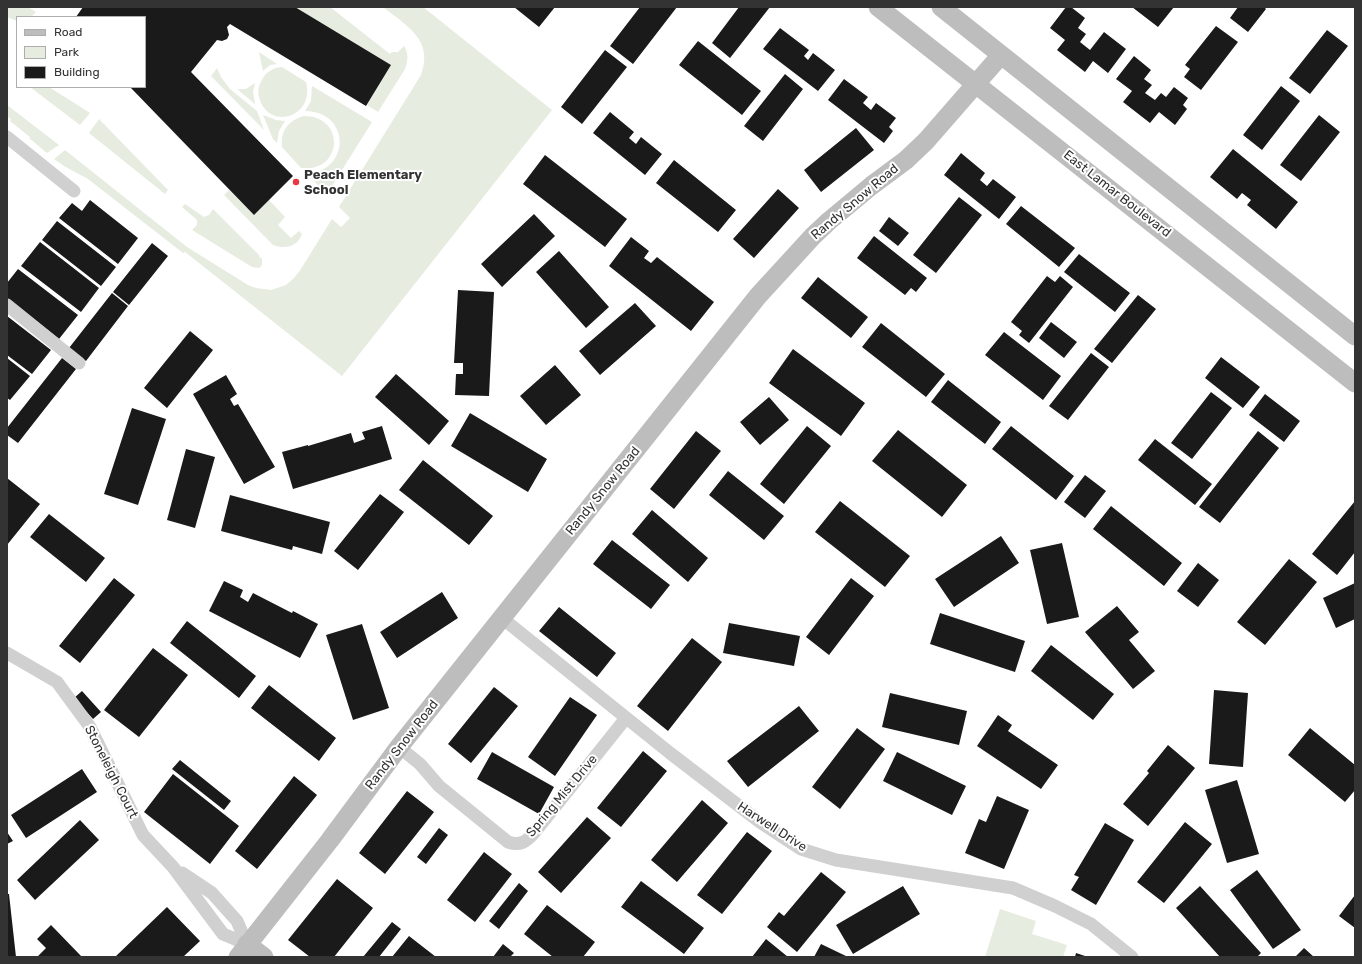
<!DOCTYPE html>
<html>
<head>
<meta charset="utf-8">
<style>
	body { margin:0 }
	#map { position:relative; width:1362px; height:964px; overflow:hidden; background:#fff; font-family:Rubik,sans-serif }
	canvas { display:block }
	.frame { position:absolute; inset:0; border:8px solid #333; pointer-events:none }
	.legend { position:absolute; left:16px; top:16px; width:130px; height:72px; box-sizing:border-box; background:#fff; border:1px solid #adadad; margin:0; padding:5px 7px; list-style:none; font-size:12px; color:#333 }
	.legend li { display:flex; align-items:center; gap:8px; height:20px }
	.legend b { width:20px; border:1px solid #adadad }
</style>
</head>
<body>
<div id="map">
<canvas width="1362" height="964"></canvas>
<div class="frame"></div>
<ul class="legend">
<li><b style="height:5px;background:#bdbdbd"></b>Road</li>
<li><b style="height:11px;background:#e6ecdf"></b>Park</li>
<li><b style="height:11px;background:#1a1a1a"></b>Building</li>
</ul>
</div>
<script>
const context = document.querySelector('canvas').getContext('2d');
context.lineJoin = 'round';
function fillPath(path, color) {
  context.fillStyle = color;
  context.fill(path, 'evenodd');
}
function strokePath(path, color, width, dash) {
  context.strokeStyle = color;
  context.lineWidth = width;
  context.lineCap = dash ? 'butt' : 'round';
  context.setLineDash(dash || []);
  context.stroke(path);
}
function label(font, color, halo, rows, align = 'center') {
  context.font = font + ' Rubik,sans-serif';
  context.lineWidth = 4;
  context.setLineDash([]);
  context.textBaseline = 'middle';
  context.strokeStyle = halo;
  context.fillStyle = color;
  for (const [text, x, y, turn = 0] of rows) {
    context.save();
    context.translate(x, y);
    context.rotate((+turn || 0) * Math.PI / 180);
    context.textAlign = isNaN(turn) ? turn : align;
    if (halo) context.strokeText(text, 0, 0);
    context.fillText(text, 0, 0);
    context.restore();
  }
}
fillPath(new Path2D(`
	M8 7H28L36 12 31 17H17V21L7 17Z
	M295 7H330L390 54 392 52H398L404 46C409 54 408 61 405 69L378 112 367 105 391 65Z
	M383 7H423L552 110 342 376 185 252 183 253 88 179 64 166 54 159 65 150 187 247 248 285 256 288 271 290 286 285 293 279 299 272 332 219 341 227 350 218 339 207 421 75C434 40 407 26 383 7Z
	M259 52 277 64 270 65 263 71Z
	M282 67 306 82C315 115 274 130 261 103 258 96 257 88 261 82 265 72 272 68 282 67Z
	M217 68 221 77 230 89 257 111 264 130 211 76Z
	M255 83 253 91 255 104 237 89H246Z
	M312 86 372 122 327 194 307 174C352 170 350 111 305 111L311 101Z
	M30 87H49L90 113 80 125Z
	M7 105 59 145 47 153 29 138 30 137 10 121 11 119 7 116Z
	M263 115 276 120 285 121 279 131 277 143 273 139Z
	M304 116C346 116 343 173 301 168L282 147C280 131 289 120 304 116Z
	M99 119 168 190 165 194 89 133Z
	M229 190 254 215 269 200 285 217 278 225 291 238 299 231 302 234C297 248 284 249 273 245L224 195Z
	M185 204 204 217 209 215 213 209 259 255 260 258H262V265L259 268 252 267 192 230 197 225V220L182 207Z
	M1000 909 1036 921 1032 934 1067 945 1063 957H985Z`), '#e6ecdf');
fillPath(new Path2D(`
	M83 7H295L391 65 366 106 230 24 227 27 229 35 227 39 222 41 217 40 191 72 293 176 254 215 130 87H145V17H76Z
	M514 7H555L539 27Z
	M640 7H677L633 64 610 46Z
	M739 7H770L730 58 712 43Z
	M1066 7H1071L1085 18 1078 28 1086 34 1080 42 1090 50 1104 32 1126 49 1108 73 1093 61 1085 72 1057 50 1065 40 1050 28Z
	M1132 7H1174L1158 27Z
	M1238 7H1264L1266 9 1248 32 1230 18Z
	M1216 26 1238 42 1201 90 1184 77 1190 69 1185 65Z
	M780 28 809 50 804 56 808 60 813 53 835 70 818 91 763 49Z
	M1327 30 1348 46 1310 94 1289 78Z
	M698 41 761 91 742 115 679 65Z
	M605 50 627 67 582 124 561 107Z
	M1134 56 1151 70 1144 79 1152 85 1145 93 1155 100 1161 93 1166 97 1174 87 1188 98 1183 105 1187 109 1175 125 1159 112 1150 123 1123 102 1132 91 1116 79Z
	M785 74 803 89 763 141 744 126Z
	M844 79 868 97 863 103 871 110 876 103 896 118 889 127 893 131 884 143 828 100Z
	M1281 86 1300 101 1262 150 1243 135Z
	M610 112 634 132 629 138 636 144 641 137 662 154 645 175 593 133Z
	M1319 115 1340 132 1301 181 1280 165Z
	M856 128 874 150 821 192 804 170Z
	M1233 149 1298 202 1276 229 1247 205 1251 200 1242 193 1237 199 1210 177Z
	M961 153 985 173 980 180 987 186 993 179 1016 197 999 219 944 175Z
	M545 155 627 219 605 247 523 184Z
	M674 160 736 210 718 232 656 183Z
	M778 189 799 208 754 258 733 239Z
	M959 197 982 215 936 273 913 255Z
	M90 200 138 238 118 264 59 218 72 203 82 211Z
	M1021 206 1075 248 1059 267 1006 224Z
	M534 214 555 236 502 287 481 264Z
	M889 217 909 233 898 246 879 231Z
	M57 221 116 267 101 286 42 240Z
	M874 236 927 278 916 292 911 288 905 295 857 258Z
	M631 237 649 251 644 258 651 263 657 257 714 302 691 331 609 266Z
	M40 242 99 288 81 312 21 266Z
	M152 243 168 256 129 305 113 292Z
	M559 251 609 307 586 328 536 272Z
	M1079 254 1130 293 1115 312 1064 272Z
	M18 269 78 315 59 339 7 298V283Z
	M1047 276 1055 282 1060 276 1073 287 1029 343 1019 335 1022 331 1011 322Z
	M818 277 868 317 851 338 801 298Z
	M458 290 494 292 489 396 455 395 456 374H463V363H454Z
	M112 293 128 306 86 361 69 348Z
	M1138 295 1156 309 1112 363 1094 349Z
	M635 303 656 326 600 375 579 351Z
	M7 316 51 350 32 374 7 355Z
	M1051 322 1077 342 1064 358 1039 338Z
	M881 323 945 374 926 397 862 347Z
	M190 331 213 350 167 408 144 388Z
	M1004 332 1061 376 1043 400 985 355Z
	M793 349 865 403 841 436 769 383Z
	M1091 353 1109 367 1068 420 1049 406Z
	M1221 357 1260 387 1243 408 1205 378Z
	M7 358 30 376 10 400 7 398Z
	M62 358 76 369 18 443 7 435V428Z
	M555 365 581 395 546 425 520 396Z
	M396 374 449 421 429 445 375 397Z
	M226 375 237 394 230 399 234 406 238 404 275 467 244 484 193 394Z
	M948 380 1001 422 985 444 931 402Z
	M1211 392 1232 408 1192 459 1171 443Z
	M1265 394 1300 421 1284 442 1249 415Z
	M769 397 789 420 760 445 740 422Z
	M132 408 166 419 138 505 104 494Z
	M470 413 547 459 528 492 451 446Z
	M382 426 392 459 293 489 282 452 308 445V446L351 433 354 443 365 439 362 432Z
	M807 426 831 446 784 504 760 484Z
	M1011 426 1074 476 1056 500 992 449Z
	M898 430 967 485 942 517 872 461Z
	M696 431 721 451 674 509 650 489Z
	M1258 431 1279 448 1220 523 1199 507Z
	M1155 439 1212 484 1195 505 1138 460Z
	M186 449 215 457 195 528 167 520Z
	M423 460 493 516 469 545 399 490Z
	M728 471 784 516 764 540 709 495Z
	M1085 475 1106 491 1085 518 1064 502Z
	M7 478 40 504 7 545Z
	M380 494 404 512 358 570 334 551Z
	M230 495 330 522 322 554 293 546 292 550 221 531Z
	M840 501 910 556 885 587 815 532Z
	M1355 501V552L1337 575 1312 554Z
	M1111 506 1182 563 1164 586 1093 529Z
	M652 510 708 558 688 582 632 534Z
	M49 514 105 558 86 582 30 537Z
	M1001 536 1019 563 954 607 935 579Z
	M612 540 670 585 651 609 593 564Z
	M1062 543 1079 617 1047 624 1030 550Z
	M1289 559 1317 582 1265 645 1237 622Z
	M1198 563 1219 580 1198 607 1177 591Z
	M114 578 135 595 80 663 59 646Z
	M851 578 874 596 829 655 806 637Z
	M224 581 243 590 240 597 248 602 253 593 292 613 293 611 318 624 300 658 209 611Z
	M1355 583V619L1336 628 1323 598Z
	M442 592 458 618 397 658 380 632Z
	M1117 606 1139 632 1129 640 1155 671 1133 689 1085 632Z
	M559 607 616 653 597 677 539 631Z
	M940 613 1025 641 1015 672 930 644Z
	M187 621 256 676 239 698 170 643Z
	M729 623 800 636 794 666 723 653Z
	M362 624 389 708 353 720 326 635Z
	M692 638 722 662 668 731 637 706Z
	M1051 645 1114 694 1093 720 1031 671Z
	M153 648 188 675 139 737 104 710Z
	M269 685 336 738 319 761 251 708Z
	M494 687 518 706 471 763 448 744Z
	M1214 690 1248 693 1243 767 1209 764Z
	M82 691 101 712 93 719 74 698Z
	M890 693 967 711 959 745 882 727Z
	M570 697 597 715 555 776 528 757Z
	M799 706 819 731 748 787 727 761Z
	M998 715 1012 725 1008 731 1058 765 1041 789 977 746Z
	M857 728 885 749 840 809 812 787Z
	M1310 728 1355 765V790L1345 802 1288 755Z
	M1168 745 1195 768 1148 826 1123 804 1149 773 1147 771Z
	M643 751 667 771 621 827 597 808Z
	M492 752 554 787 539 814 477 779Z
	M897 752 966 786 952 815 883 781Z
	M180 760 231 801 224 810 172 769Z
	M82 769 97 792 26 838 11 815Z
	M173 774 239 826 210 864 144 812Z
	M294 776 317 795 257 869 235 851Z
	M1237 780 1259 854 1227 863 1205 790Z
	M407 791 434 812 385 874 359 853Z
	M997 796 1029 810 1004 869 965 853 979 819 986 822Z
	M702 800 728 823 677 882 651 860Z
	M587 817 611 838 561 893 538 872Z
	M80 820 99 840 35 900 17 880Z
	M1185 822 1212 844 1164 903 1137 882Z
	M1105 823 1134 840 1096 905 1071 890 1079 877 1074 875Z
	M439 828 448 835 426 864 417 857Z
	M7 832 13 841 7 844Z
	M747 832 772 851 722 914 697 895Z
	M484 852 512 874 475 922 447 900Z
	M1257 870 1301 930 1273 949 1230 890Z
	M821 872 846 892 797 952 767 927 779 912 784 916Z
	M337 879 373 908 334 957H310L288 940Z
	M641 881 704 928 684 954 621 907Z
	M519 883 528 891 499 929 489 921Z
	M903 886 920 914 853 954 836 925Z
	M1200 886 1261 953 1257 957H1220L1176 908Z
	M7 894H9L16 957H7Z
	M1355 895V928L1339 916Z
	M547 905 595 942 583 957H553L524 934Z
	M167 907 200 941 183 957H115Z
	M392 922 401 929 379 957H363Z
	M51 925 82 957H37L46 948 37 939Z
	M409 936 436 957H392Z
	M766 939 788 957H752Z
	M503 944 514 953 510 957H493Z
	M821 944 848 957H814Z
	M1304 948 1314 957H1295Z
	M1076 953 1088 957H1075Z`), '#1a1a1a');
strokePath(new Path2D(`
	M7 137 74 191
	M7 305 79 363
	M502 618 670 753 760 822 801 849 836 860 1013 888 1055 906 1091 924 1132 957
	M7 653 57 682 90 727 143 835 173 867 223 934 247 944
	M399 747 420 764 439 786 508 842C520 846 526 842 534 833L626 718
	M182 873 212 893 237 921 247 944`), '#d0d0d0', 13);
strokePath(new Path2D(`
	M878 7 1355 383
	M941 7 1355 336
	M247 944 264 957
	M238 957 330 840 399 747 758 296 813 236 829 221 871 186 906 160 926 141 1001 55`), '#bdbdbd', 19);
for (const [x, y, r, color] of [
	[296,182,4,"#e63946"]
]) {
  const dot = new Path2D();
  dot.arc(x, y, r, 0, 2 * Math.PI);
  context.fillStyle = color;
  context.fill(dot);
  strokePath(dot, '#fff', 1.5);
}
label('bold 13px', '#333', '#fff', [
	["Peach Elementary",304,175],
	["School",304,190]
], 'left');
label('13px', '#333', '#fff', [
	["East Lamar Boulevard",1117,194,38],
	["Randy Snow Road",855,202,-40],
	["Randy Snow Road",603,491,-51],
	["Randy Snow Road",402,745,-52],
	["Stoneleigh Court",111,772,63],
	["Spring Mist Drive",562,796,-50],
	["Harwell Drive",772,827,33]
]);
</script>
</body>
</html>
